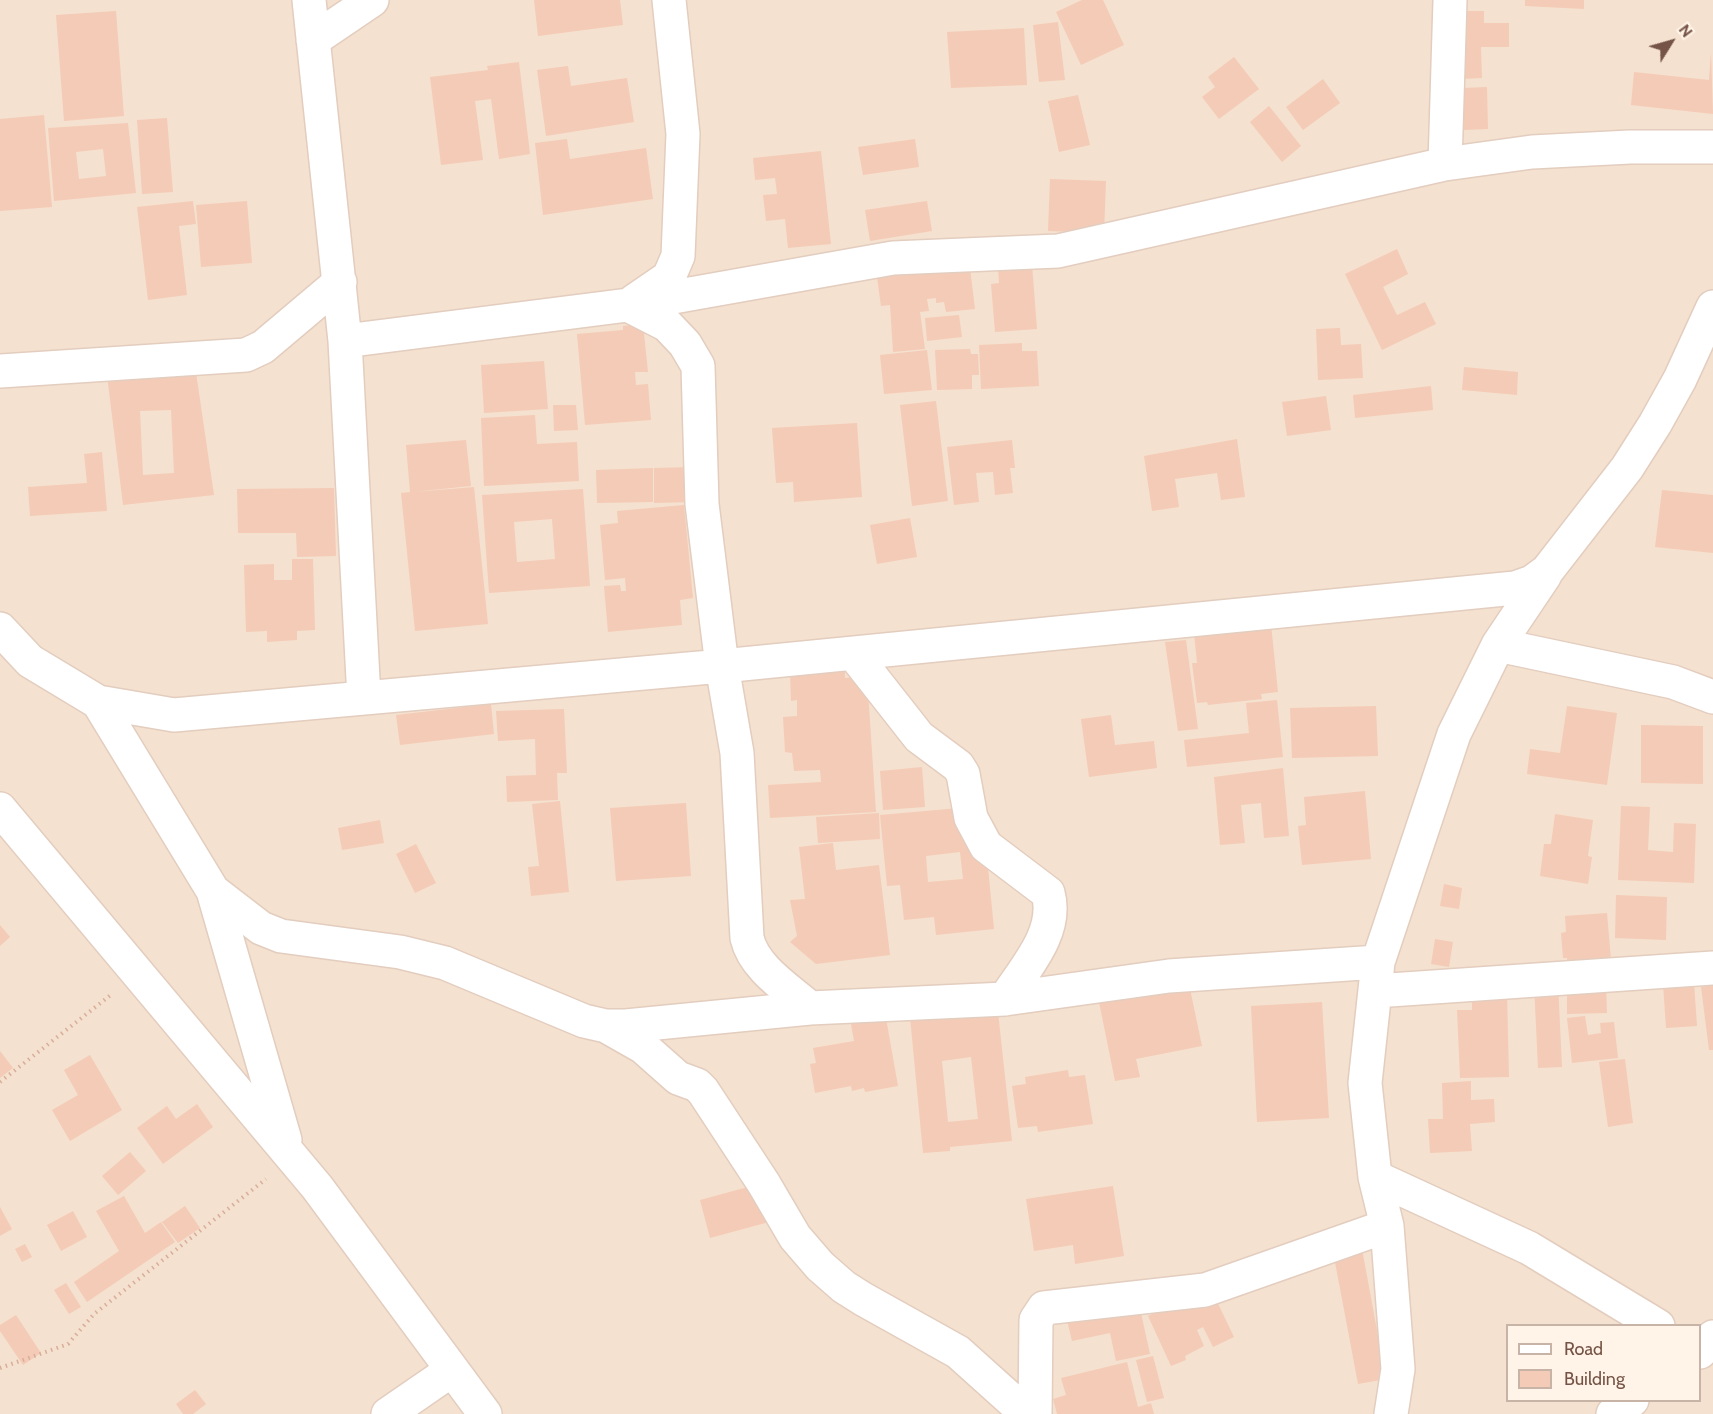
<!DOCTYPE html>
<html>
<head>
<meta charset="utf-8">
<style>
	body { margin:0 }
	#map { position:relative; width:1713px; height:1414px; overflow:hidden; background:#fdf0e0; font-family:Cabin,sans-serif }
	canvas { display:block }
	.legend { position:absolute; left:1506px; top:1324px; width:195px; height:78px; box-sizing:border-box; background:#fff4e7; border:2px solid #c8b4a7; margin:0; padding:8px 10px; list-style:none; font-size:18px; color:#755447 }
	.legend li { display:flex; align-items:center; gap:12px; height:30px }
	.legend b { width:30px; border:2px solid #c8b4a7 }
	.north { position:absolute; left:1641px; top:12px; width:60px; height:60px; -webkit-text-stroke:4px #fff4e7; paint-order:stroke; rotate:53deg; font-size:16px; font-weight:700; line-height:24px; text-align:center; color:#755447 }
	.north::after { content:''; display:block; margin:auto; width:21px; height:27px; background:#755447; clip-path:polygon(50% 0,100% 100%,50% 72%,0 100%) }
</style>
</head>
<body>
<div id="map">
<canvas width="1713" height="1414"></canvas>
<ul class="legend">
<li><b style="height:8px;background:#fff"></b>Road</li>
<li><b style="height:16px;background:#f4cbb7"></b>Building</li>
</ul>
<div class="north">N</div>
</div>
<script>
const context = document.querySelector('canvas').getContext('2d');
context.lineJoin = 'round';
function fillPath(path, color) {
  context.fillStyle = color;
  context.fill(path, 'evenodd');
}
function strokePath(path, color, width, dash) {
  context.strokeStyle = color;
  context.lineWidth = width;
  context.lineCap = dash ? 'butt' : 'round';
  context.setLineDash(dash || []);
  context.stroke(path);
}
fillPath(new Path2D(`
	M0 0H1713V1414H0ZM1508 1326H1700V1400H1508Z`), '#f5e1cf');
fillPath(new Path2D(`
	M534 0H620L623 25 538 36Z
	M1082 0H1103L1124 45 1081 65 1056 12Z
	M1525 0H1584V9L1525 6Z
	M116 11 124 116 64 121 56 15Z
	M1459 11H1484V23H1509V47H1481L1482 78 1461 79Z
	M1058 22 1065 80 1039 82 1033 25Z
	M1024 28 1027 85 951 88 947 32Z
	M1711 52 1713 114 1631 105 1634 72 1709 80Z
	M1234 57 1259 89 1219 119 1202 97 1215 87 1208 77Z
	M519 62 530 154 499 159 491 99 475 101 483 160 441 165 430 77 488 70 487 66Z
	M568 66 571 86 627 78 634 122 546 136 537 70Z
	M1323 79 1340 103 1303 130 1286 107Z
	M1487 87 1488 129 1464 130 1463 88Z
	M1078 95 1090 145 1059 152 1048 101Z
	M1269 106 1301 146 1282 162 1250 122Z
	M44 115 52 207 0 211V119Z
	M167 118 173 192 142 194 137 120Z
	M128 123 136 193 54 201 48 128ZM103 149 106 176 79 179 76 152Z
	M567 139 570 159 646 148 653 199 543 215 535 143Z
	M915 139 919 167 863 175 858 147Z
	M821 151 831 244 788 248 785 219 766 221 763 195 777 194 775 178 755 180 753 158Z
	M1050 179 1106 181 1104 233 1048 231Z
	M193 201 196 224 179 226 187 295 148 300 137 207Z
	M247 201 252 263 201 267 196 205Z
	M927 201 932 231 870 241 865 210Z
	M1397 249 1408 274 1383 287 1397 315 1425 302 1436 324 1382 350 1345 274Z
	M969 260 975 309 946 312 944 302 936 303V298L927 299 929 311 920 312 925 349 893 352 890 305 881 306 876 270Z
	M1032 264 1037 329 995 332 991 284 999 283 998 267Z
	M959 315 962 337 927 341 925 318Z
	M643 324 648 372H635L636 385 648 384 651 420 585 425 577 334 623 330V326Z
	M1340 328 1341 345 1361 344 1363 378 1318 380 1316 329Z
	M1022 343V351H1037L1039 386 981 389 979 345Z
	M970 349 971 354H978L979 375H972V389L937 390 935 350Z
	M927 350 932 390 884 394 880 355Z
	M193 352 214 495 123 505 106 367ZM171 410 174 473 143 475 140 411Z
	M544 361 548 409 484 413 481 365Z
	M1464 367 1518 372 1517 395 1462 390Z
	M1431 386 1433 410 1355 418 1353 395Z
	M1326 396 1331 430 1287 436 1282 402Z
	M936 401 948 501 912 506 900 405Z
	M553 405H576L578 430 554 431Z
	M535 415 537 444 577 442 579 481 484 486 481 418Z
	M857 423 862 497 794 502 793 482 776 483 772 428Z
	M1237 439 1245 497 1221 500 1217 473 1175 479 1179 507 1152 511 1144 456Z
	M466 440 471 486 413 492 474 487 488 624 415 631 401 493 410 492 406 445Z
	M1012 440 1015 468H1010L1013 493 995 495 993 472 976 473 979 502 954 505 947 447Z
	M102 452 107 511 30 516 28 487 87 483 84 454Z
	M693 467V502L654 503V468Z
	M653 468V502L597 503 596 470Z
	M334 488 336 556 297 557 296 533H238L237 489Z
	M583 489 590 586 489 593 482 495ZM552 519 555 559 517 562 514 522Z
	M1662 490 1713 495V553L1655 547Z
	M684 505 693 598 680 600 682 625 608 632 604 586 620 585 621 591H626L625 578 605 580 600 525 618 523 617 511Z
	M910 518 917 557 877 564 870 525Z
	M292 559H313L315 630 297 631V640L267 642V631L246 632 244 565 274 564V580H292Z
	M1271 624 1278 692 1261 694 1262 699 1208 705 1207 702 1197 703 1192 663H1197L1194 633Z
	M1186 640 1198 729 1178 731 1165 642Z
	M845 671V678L867 676 876 812 770 818 768 785 821 782 820 770 794 771 792 753 785 752 783 717 797 716V700L791 701 790 674Z
	M1277 700 1283 757 1187 767 1184 740 1249 733 1246 703Z
	M491 704 494 734 400 745 396 715Z
	M1376 706 1378 756 1292 758 1290 708Z
	M1567 706 1617 713 1607 785 1527 774 1530 749 1560 753Z
	M564 709 567 773H557L558 800 507 802 506 776 536 775 535 739 498 741 496 711Z
	M1111 715 1115 745 1154 741 1157 768 1089 777 1081 719Z
	M1641 725 1703 726V784L1641 783Z
	M922 767 925 807 883 810 880 771Z
	M1283 768 1289 836 1264 838 1261 803 1241 805 1245 843 1220 845 1214 777Z
	M1365 791 1371 859 1302 865 1298 826 1306 825 1304 797Z
	M560 801 569 892 531 896 528 867 539 866 532 804Z
	M686 803 691 876 616 881 610 808Z
	M982 806 994 929 936 935 934 917 904 920 900 885 887 886 880 815ZM960 852 963 879 928 882 926 856Z
	M1621 806 1650 807 1648 850 1673 852 1674 823 1696 824 1694 883 1618 880Z
	M879 813 880 839 818 843 816 817Z
	M1555 814 1593 820 1588 856 1592 857 1588 884 1540 876 1544 844H1551Z
	M380 820 384 843 342 850 338 828Z
	M833 843 836 870 879 865 890 955 816 964 790 942 797 936 790 900 805 899 799 847Z
	M416 844 436 883 415 893 396 854Z
	M1444 884 1462 888 1459 909 1440 906Z
	M1616 895 1667 897 1666 940 1615 938Z
	M1607 913 1612 971 1568 974 1567 958H1563L1561 933 1566 932 1565 916Z
	M0 925 10 937 0 946Z
	M1435 939 1453 942 1449 967 1431 964Z
	M1694 982 1697 1026 1666 1028 1663 984Z
	M1558 983 1562 1067 1538 1068 1534 984Z
	M1189 984 1202 1046 1136 1059 1140 1077 1115 1081 1099 1002Z
	M1606 984 1607 1013 1567 1014V985Z
	M1713 985V1050H1709L1701 987Z
	M1507 990 1509 1077 1460 1078 1457 1010H1472V999Z
	M1322 1002 1329 1118 1257 1122 1251 1006Z
	M998 1012 1012 1141 950 1147V1151L923 1153 910 1017ZM971 1057 978 1119 948 1122 942 1061Z
	M1585 1016 1588 1035 1601 1033 1600 1023 1614 1022 1618 1058 1572 1063 1567 1018Z
	M886 1018 898 1086 865 1092 864 1088 852 1091 851 1086 815 1093 810 1064 816 1063 813 1048 854 1041 851 1024Z
	M0 1051 13 1068 0 1078Z
	M90 1055 122 1110 70 1141 52 1110 78 1095 64 1070Z
	M1625 1059 1633 1123 1608 1127 1599 1062Z
	M1068 1070 1069 1077 1085 1075 1093 1124 1038 1132 1037 1126 1018 1128 1012 1086 1026 1084 1025 1077Z
	M1471 1081V1100L1494 1099 1495 1122 1470 1124 1472 1151 1430 1153 1428 1119H1443L1442 1083Z
	M197 1104 213 1127 163 1164 137 1128 167 1106 176 1119Z
	M130 1152 146 1171 118 1195 102 1176Z
	M759 1184 769 1222 710 1238 700 1200Z
	M1113 1186 1124 1256 1075 1264 1073 1245 1034 1251 1026 1199Z
	M124 1196 145 1233 161 1222 175 1242 87 1302 74 1282 119 1251 96 1211Z
	M185 1206 200 1228 178 1243 162 1222Z
	M0 1207 12 1229 0 1236Z
	M73 1211 87 1237 61 1251 47 1225Z
	M25 1244 32 1257 22 1262 15 1249Z
	M1362 1249 1386 1379 1358 1384 1335 1262 1342 1261 1340 1253Z
	M66 1283 81 1307 69 1314 54 1290Z
	M1210 1287 1234 1337 1213 1347 1203 1327 1197 1330 1204 1346 1185 1356 1186 1360 1171 1366 1148 1316Z
	M1139 1304 1150 1354 1116 1361 1110 1333 1072 1341 1067 1320Z
	M16 1315 41 1353 23 1365 0 1331V1325Z
	M1153 1356 1164 1398 1147 1402 1136 1360Z
	M1127 1362 1138 1407 1151 1403 1154 1414H1057L1053 1399 1066 1395 1061 1378Z
	M195 1390 206 1404 193 1414H183L176 1404Z`), '#f4cbb7');
const minor = new Path2D(`
	M309 0 345 341 364 698
	M313 40 372 0
	M1445 164 1450 0
	M634 301 669 277 678 256 683 134 669 0
	M628 305 893 258 1058 251 1445 164 1532 152 1630 147H1713
	M345 341 628 305 667 325 685 344 698 366 702 504 722 666 737 753 747 938C754 968 787 988 810 1008
	M0 371 246 355 263 347 340 282
	M0 629 30 661 98 702 174 715 722 666 1515 588 1532 582 1547 571 1627 468 1655 424 1680 379 1713 307
	M1498 645 1673 682 1713 697
	M853 653 919 737 958 766 963 774 971 818 986 846 1048 893C1059 932 1025 968 1005 999
	M98 702 213 891 261 928 281 936 400 952 445 963 584 1021 606 1026H626L810 1008 1005 999 1169 976 1378 962
	M0 809 317 1187 485 1414
	M213 891 285 1140
	M1375 991 1713 968
	M606 1026 643 1047 678 1078 697 1085 703 1091 764 1184 795 1237 820 1266 844 1287 863 1299 958 1352 1027 1414
	M1375 1177 1529 1248 1658 1326
	M1700 1352 1713 1337
	M388 1414 452 1370
	M1035 1414 1036 1320 1044 1308 1205 1290 1387 1226
	M1391 1414 1398 1369 1387 1226 1375 1177 1365 1083 1378 962 1454 734 1498 645 1545 575
	M1613 1414 1632 1400`);
strokePath(minor, '#e3cdbf', 36);
strokePath(new Path2D(`
	M0 1082 112 994
	M0 1368 68 1344 94 1314 266 1179`), '#d8ae9a', 4, [1.5, 4.5]);
strokePath(minor, '#fff', 33);
</script>
</body>
</html>
